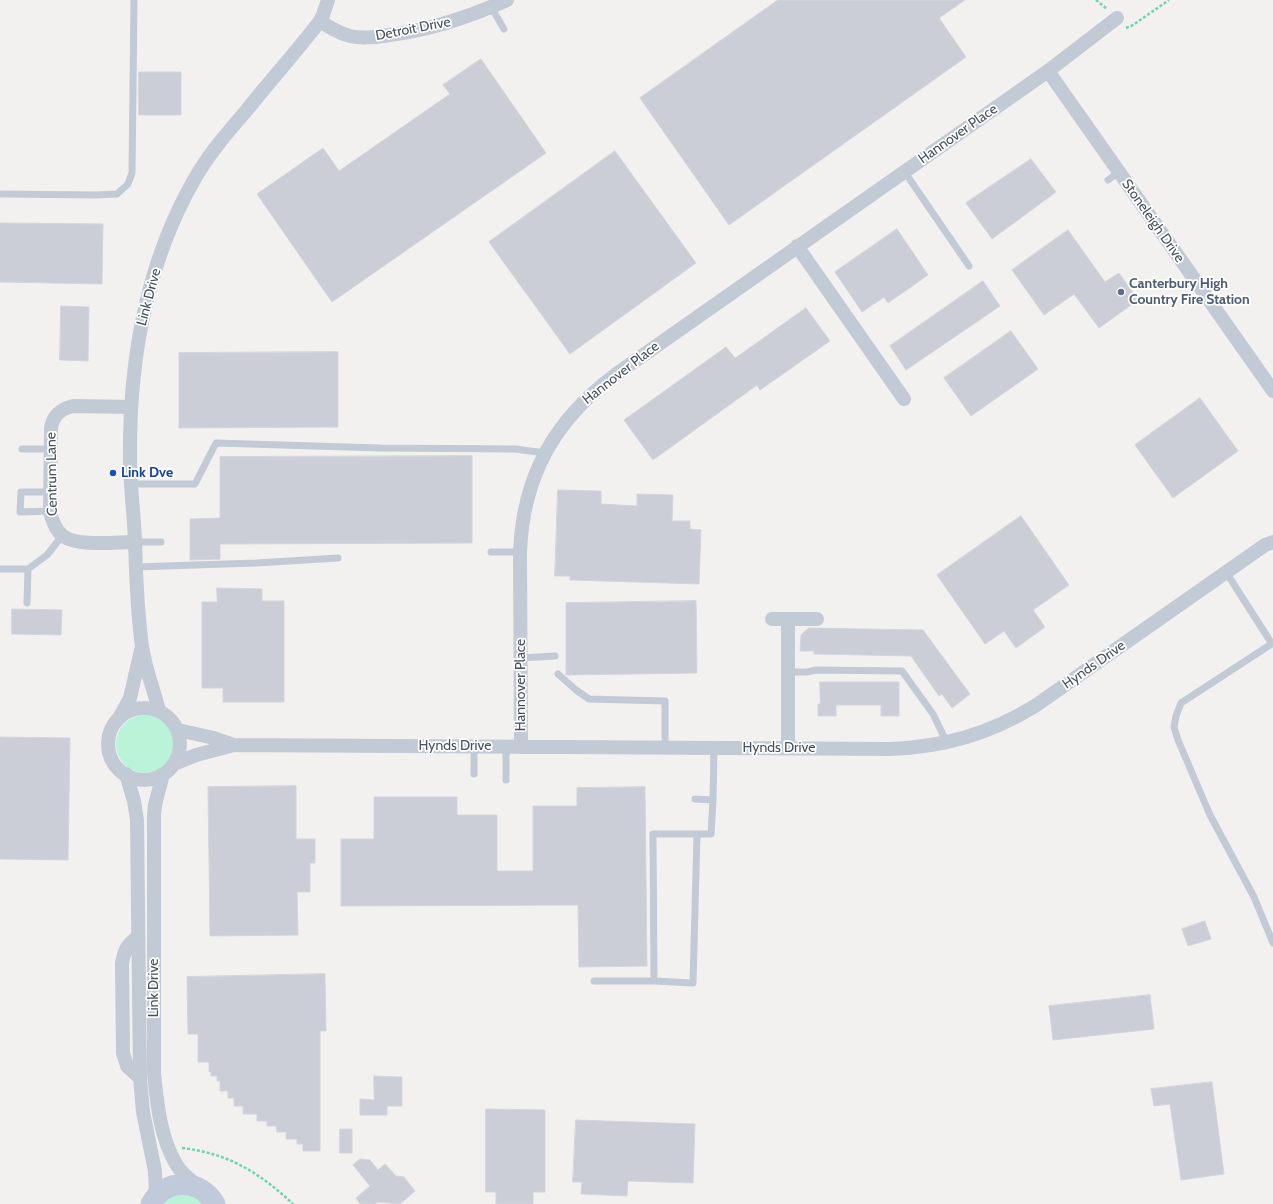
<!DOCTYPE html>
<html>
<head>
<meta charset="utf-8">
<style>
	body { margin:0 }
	canvas { display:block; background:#f3f0f0 }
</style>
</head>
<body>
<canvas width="1273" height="1204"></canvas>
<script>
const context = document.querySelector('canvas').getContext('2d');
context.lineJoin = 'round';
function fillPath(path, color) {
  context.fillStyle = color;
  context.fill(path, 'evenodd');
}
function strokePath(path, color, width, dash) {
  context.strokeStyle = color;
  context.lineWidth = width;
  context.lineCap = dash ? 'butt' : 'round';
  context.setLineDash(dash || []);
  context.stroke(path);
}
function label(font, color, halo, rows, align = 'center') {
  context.font = font + ' Cabin,sans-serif';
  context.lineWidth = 3.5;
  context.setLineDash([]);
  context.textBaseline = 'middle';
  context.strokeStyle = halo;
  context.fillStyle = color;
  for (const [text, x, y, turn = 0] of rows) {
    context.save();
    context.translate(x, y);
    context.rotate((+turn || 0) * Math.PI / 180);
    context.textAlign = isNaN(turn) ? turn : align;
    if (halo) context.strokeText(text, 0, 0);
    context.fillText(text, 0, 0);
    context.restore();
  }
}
fillPath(new Path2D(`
	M116 744a29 29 0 1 1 58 0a29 29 0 1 1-58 0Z
	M180 1190 208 1204H158Z`), '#bbf3d8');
const building = new Path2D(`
	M778 0H965L939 18 966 57 729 225 640 98Z
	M481 59 546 153 332 302 257 194 323 148 339 171 450 94 443 85Z
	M139 72H181V115H139Z
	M615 151 696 263 570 354 489 242Z
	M1031 159 1056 192 992 239 966 203Z
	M0 223 103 224 102 284 0 282Z
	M897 229 928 275 888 303 884 297 862 312 835 272Z
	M1068 230 1105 282 1119 273 1138 300 1099 328 1074 294 1044 315 1012 270Z
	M983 281 1000 306 906 370 890 346Z
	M61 306 89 307 88 361 60 360Z
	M806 308 830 341 760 390 757 385 653 460 624 420 726 347 735 358Z
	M1011 331 1038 369 971 416 944 378Z
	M338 352V427L179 428V353Z
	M1200 398 1238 451 1173 498 1135 445Z
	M472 456V543L220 544V559L190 560V519L220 518V457Z
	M558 490 601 491V504L637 506V494L673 495 672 521H690V529L701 530 699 584 570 580V576H555Z
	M1021 516 1069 585 1033 610 1045 627 1016 648 1004 631 985 644 937 575Z
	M217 588 262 589V601H284V702H223V688H202V602H217Z
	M696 601 697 673 566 675V603Z
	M12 609 62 610 61 635 12 634Z
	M809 628 923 630 970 694 952 708 942 694 939 696 911 656 814 654V651H800L801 635Z
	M820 682H899V716H881V705H836V716H818V704H820Z
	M0 737 70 738 68 860 0 859Z
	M296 786V839H315V863H310V892H297L298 935 210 936 208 787Z
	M645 787 647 966 579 967 578 905 341 906V839H374V797H457V815H497V871H533V806H577V788Z
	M1205 921 1211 939 1188 946 1182 929Z
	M325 974 326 1031H320V1151H303V1144H297V1139H286V1132H277L276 1126H267V1121H257V1114H243V1106H234V1098H228V1091H220V1081H217V1076H211V1072H209V1062H198V1034H188L187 977Z
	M1150 995 1154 1029 1053 1040 1049 1006Z
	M374 1076 402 1077V1106H387V1115H360V1099L374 1100Z
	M1212 1082 1224 1174 1181 1180 1170 1104 1154 1106 1151 1089Z
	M486 1109 545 1110V1192H533V1204H496V1192H486Z
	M576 1120 695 1124 693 1183 628 1181 627 1196 581 1194 582 1182H573Z
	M340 1129H352V1153H340Z
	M360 1159 370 1160 378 1170 385 1164 396 1176 404 1177 415 1191 400 1204 378 1202 375 1204H360L356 1198 370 1186 353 1165Z`);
fillPath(building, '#cbced6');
strokePath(building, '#d3d5dc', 1);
strokePath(new Path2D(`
	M1096 0 1107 9
	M1126 28 1133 25 1169 0
	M182 1148C228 1153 260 1173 293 1204`), '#70d4b0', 2.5, [3, 2]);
strokePath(new Path2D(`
	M491 7 504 29
	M904 171 969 266
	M1108 180 1119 172
	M0 194 96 195 117 194 128 184 132 173 134 0
	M22 449H51
	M131 484H195L216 443 380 448 515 449 545 453
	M50 511 20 512 21 492H50
	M135 542H161
	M491 552H520
	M135 567 256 563 338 558
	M0 569H28
	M1226 572 1272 644
	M27 603 28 569 47 555 62 536
	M1273 643 1181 703 1176 716 1174 727 1178 740 1210 815 1254 897 1273 943
	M521 658 555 656
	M788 672H807L816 670 902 671 933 714 947 743
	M558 674 576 690 589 699 665 701V747
	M474 746V774
	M506 780V746
	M695 799 713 800
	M594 981H654L653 834H711L713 800 714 747
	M654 981 693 983 697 834`), '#c2cad6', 7);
strokePath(new Path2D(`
	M320 21C329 27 338 33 350 36 363 39 376 37 389 35 430 30 469 17 507 0
	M1048 71 1273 391
	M797 246 904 399
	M131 407 73 406C61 409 53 415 51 428L50 511C52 520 55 530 63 536 78 547 116 542 135 542
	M772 619H817
	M788 619V748
	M108 744a36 36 0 1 1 72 0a36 36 0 1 1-72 0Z
	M159 711C154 689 145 669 142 646 137 611 136 576 135 541 134 514 130 486 130 459 129 363 146 264 194 180 208 155 227 133 246 111 270 81 296 52 320 21L323 15 328 0
	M119 718 130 698 141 650
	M178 730 214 738 234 745
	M521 747 520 552C523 475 555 420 615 375L1048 71 1117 18
	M174 764 196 755 234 745 890 749C944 747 989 734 1035 706L1265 545 1273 542
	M126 774 134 801 137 820 140 1078 143 1112 155 1171 156 1196
	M163 774 155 805 154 815V1073C157 1103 160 1137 176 1164 181 1173 190 1180 198 1186
	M138 937C126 945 125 950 122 963L123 1053 127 1066 140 1078`), '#c2cad6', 14);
strokePath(new Path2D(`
	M151 1204C165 1178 200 1178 215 1204`), '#c1cada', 21);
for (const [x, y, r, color] of [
	[1121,292,4,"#5c6f8a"],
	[113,473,4,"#1a4fb4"]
]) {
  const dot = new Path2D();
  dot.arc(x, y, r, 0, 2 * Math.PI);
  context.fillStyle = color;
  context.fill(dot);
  strokePath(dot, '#fff', 1.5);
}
label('14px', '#46505f', '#fff', [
	["Detroit Drive",413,29,-11],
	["Hannover Place",958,134,-35],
	["Stoneleigh Drive",1153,221,55],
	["Link Drive",149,297,-75],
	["Hannover Place",621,373,-38],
	["Centrum Lane",52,474,-91],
	["Hynds Drive",1094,665,-35],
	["Hannover Place",521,685,-90],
	["Hynds Drive",455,746],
	["Hynds Drive",779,748],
	["Link Drive",154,988,-90]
]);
label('bold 14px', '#4e5e75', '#fff', [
	["Canterbury High",1129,284],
	["Country Fire Station",1129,300]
], 'left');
label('bold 14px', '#164399', '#fff', [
	["Link Dve",121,473]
], 'left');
</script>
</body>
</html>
